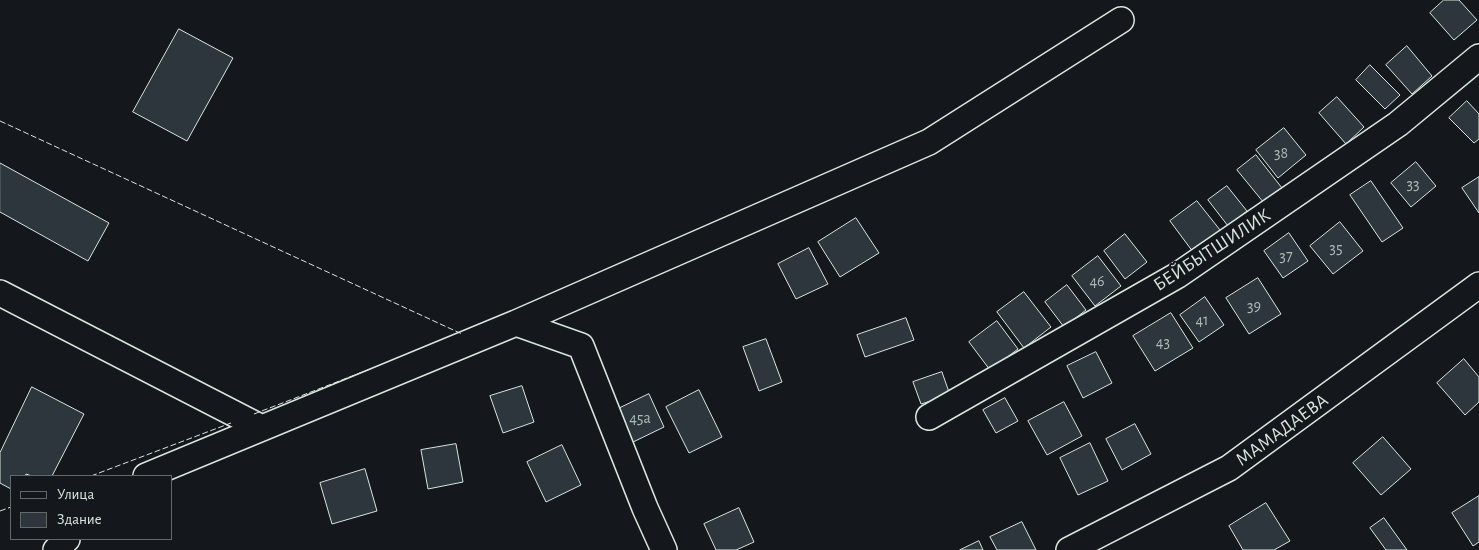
<!DOCTYPE html>
<html>
<head>
<meta charset="utf-8">
<style>
	body { margin:0 }
	#map { position:relative; width:1479px; height:550px; overflow:hidden; background:#14181c; font-family:"Alegreya Sans",sans-serif }
	canvas { display:block }
	.legend { position:absolute; left:10px; top:475px; width:162px; height:65px; box-sizing:border-box; background:#14181c; border:1px solid #626a69; margin:0; padding:6px 9px; list-style:none; font-size:15px; color:#d8e6dc }
	.legend li { display:flex; align-items:center; gap:10px; height:25px }
	.legend b { width:25px; border:1px solid #626a69 }
</style>
</head>
<body>
<div id="map">
<canvas width="1479" height="550"></canvas>
<ul class="legend">
<li><b style="height:6px;background:#14181c"></b>Улица</li>
<li><b style="height:14px;background:#2c363c"></b>Здание</li>
</ul>
</div>
<script>
const context = document.querySelector('canvas').getContext('2d');
context.lineJoin = 'round';
function fillPath(path, color) {
  context.fillStyle = color;
  context.fill(path, 'evenodd');
}
function strokePath(path, color, width, dash) {
  context.strokeStyle = color;
  context.lineWidth = width;
  context.lineCap = dash ? 'butt' : 'round';
  context.setLineDash(dash || []);
  context.stroke(path);
}
function label(font, color, halo, rows, align = 'center') {
  context.font = font + ' "Alegreya Sans",sans-serif';
  context.lineWidth = 4;
  context.setLineDash([]);
  context.textBaseline = 'middle';
  context.strokeStyle = halo;
  context.fillStyle = color;
  for (const [text, x, y, turn = 0] of rows) {
    context.save();
    context.translate(x, y);
    context.rotate((+turn || 0) * Math.PI / 180);
    context.textAlign = isNaN(turn) ? turn : align;
    if (halo) context.strokeText(text, 0, 0);
    context.fillText(text, 0, 0);
    context.restore();
  }
}
const building = new Path2D(`
	M1444 0H1459L1477 20 1454 40 1430 13Z
	M179 29 233 58 187 141 133 112Z
	M1407 46 1432 76 1412 94 1386 65Z
	M1370 65 1400 95 1385 109 1356 80Z
	M1337 97 1364 127 1346 144 1319 113Z
	M1467 101 1479 114V139L1474 143 1449 118Z
	M1284 128 1306 155 1278 178 1256 150Z
	M1256 155 1282 188 1264 203 1237 170Z
	M1416 162 1436 186 1411 207 1391 183Z
	M0 163 109 223 88 261 0 212Z
	M1479 177V213L1462 188Z
	M1371 181 1403 228 1382 242 1350 195Z
	M1227 186 1247 211 1228 226 1208 200Z
	M1197 201 1224 235 1196 256 1170 221Z
	M856 218 879 253 840 277 818 242Z
	M1340 222 1363 251 1333 274 1310 246Z
	M1289 233 1308 261 1283 278 1264 251Z
	M1125 234 1147 262 1125 279 1104 251Z
	M809 248 828 284 796 299 778 264Z
	M1098 256 1121 286 1095 306 1072 276Z
	M1258 278 1281 314 1249 334 1226 298Z
	M1067 285 1086 310 1064 327 1045 302Z
	M1024 292 1051 327 1024 348 997 312Z
	M1205 297 1224 325 1199 342 1180 315Z
	M1171 313 1193 348 1155 371 1133 336Z
	M906 318 914 340 865 357 857 335Z
	M997 321 1018 349 990 370 969 342Z
	M766 339 782 382 759 391 743 347Z
	M1096 352 1112 383 1083 398 1067 366Z
	M1464 359 1479 377V402L1465 415 1437 383Z
	M942 372 950 395 921 404 913 382Z
	M522 386 534 422 503 433 490 396Z
	M32 387 84 414 52 476H32L26 474 25 476H11V489L0 483V453Z
	M699 390 722 437 689 453 666 407Z
	M649 394 664 427 631 443 616 410Z
	M1005 398 1018 421 996 433 983 410Z
	M1064 402 1082 436 1047 455 1028 421Z
	M1135 424 1151 454 1122 470 1106 439Z
	M1383 437 1411 469 1381 495 1353 463Z
	M1090 443 1108 481 1078 495 1060 458Z
	M456 444 463 482 428 489 421 450Z
	M562 445 581 485 546 502 527 462Z
	M365 469 377 511 332 524 320 483Z
	M1479 496V542L1473 546 1452 513Z
	M1266 503 1290 541 1274 550H1243L1229 526Z
	M739 508 754 542 736 550H716L704 524Z
	M1384 518 1407 550H1386L1370 528Z
	M1022 522 1036 550H997L990 537Z
	M979 541 983 550H960Z`);
fillPath(building, '#2c363c');
strokePath(building, '#d8e6dc', 1);
const minor = new Path2D(`
	M0 293 262 428
	M516 323 929 142 1121 20
	M929 417 1178 275 1398 124 1479 57
	M146 476 516 323 581 346 645 508 664 550
	M56 550 67 539
	M1069 550 1229 468 1479 285`);
strokePath(minor, '#d8e6dc', 28);
strokePath(minor, '#14181c', 25);
strokePath(new Path2D(`
	M0 121 462 334
	M254 414 373 368
	M91 476 231 423
	M0 511 11 507`), '#d8e6dc', 1, [6, 2.5]);
label('16px', '#adbab4', null, [
	["38",1281,153],
	["33",1413,184],
	["35",1336,248],
	["37",1286,256],
	["46",1097,281],
	["39",1254,306],
	["41",1202,320],
	["43",1163,342],
	["45а",640,418]
]);
label('19px', '#d8e6dc', '#14181c', [
	["БЕЙБЫТШИЛИК",1212,250,-33],
	["МАМАДАЕВА",1282,430,-36]
]);
</script>
</body>
</html>
